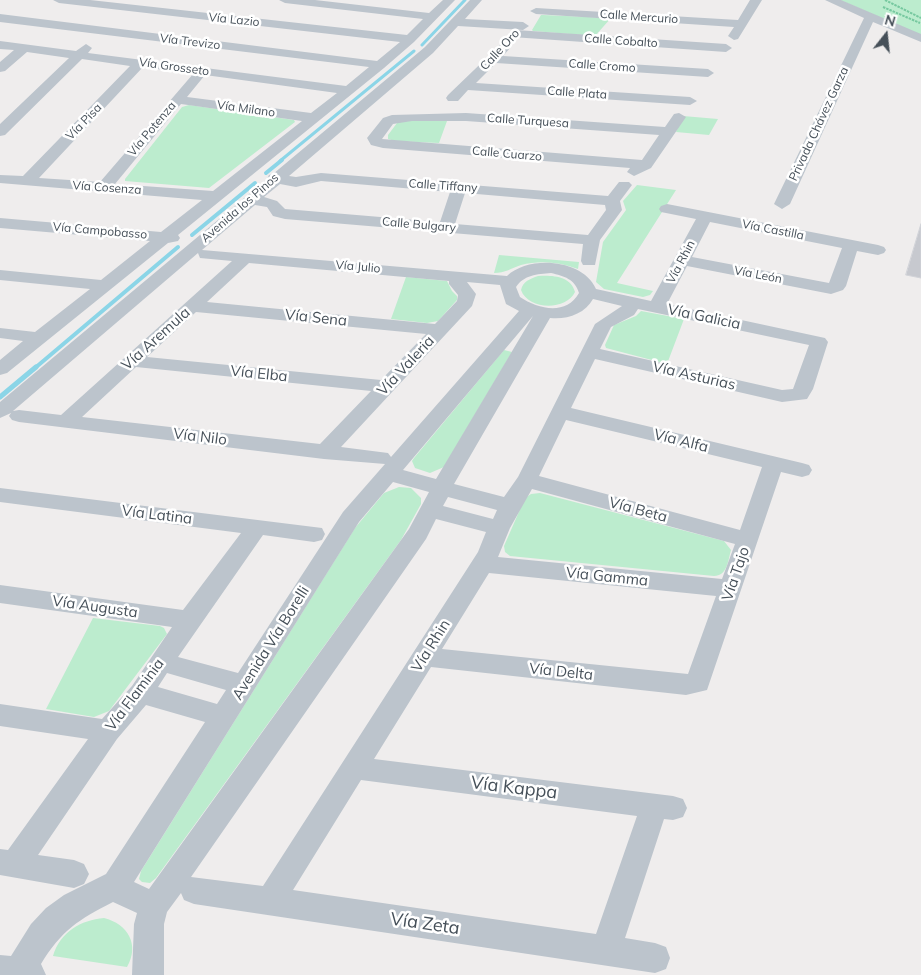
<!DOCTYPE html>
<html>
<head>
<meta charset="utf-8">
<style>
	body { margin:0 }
	#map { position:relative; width:921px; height:975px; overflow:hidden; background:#efeded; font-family:Mulish,sans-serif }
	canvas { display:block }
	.north { position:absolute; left:861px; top:10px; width:50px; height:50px; -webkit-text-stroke:4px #fff; paint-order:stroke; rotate:16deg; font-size:14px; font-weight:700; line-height:20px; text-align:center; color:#465059 }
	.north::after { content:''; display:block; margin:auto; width:18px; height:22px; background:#465059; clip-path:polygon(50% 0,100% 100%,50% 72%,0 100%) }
</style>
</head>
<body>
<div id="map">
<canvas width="921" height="975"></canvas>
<div class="north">N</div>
</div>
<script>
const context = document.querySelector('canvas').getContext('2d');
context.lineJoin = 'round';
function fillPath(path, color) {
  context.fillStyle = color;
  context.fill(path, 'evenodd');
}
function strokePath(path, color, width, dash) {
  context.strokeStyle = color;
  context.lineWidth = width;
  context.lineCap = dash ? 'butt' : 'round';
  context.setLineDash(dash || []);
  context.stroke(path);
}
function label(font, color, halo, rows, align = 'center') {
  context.font = font + ' Mulish,sans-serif';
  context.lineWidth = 5;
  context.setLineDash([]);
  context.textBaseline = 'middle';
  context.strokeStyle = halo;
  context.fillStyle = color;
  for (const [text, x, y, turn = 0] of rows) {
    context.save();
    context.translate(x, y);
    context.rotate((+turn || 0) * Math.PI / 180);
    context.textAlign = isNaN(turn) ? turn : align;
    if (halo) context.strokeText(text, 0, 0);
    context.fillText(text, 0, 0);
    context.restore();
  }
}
fillPath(new Path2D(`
	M840 0H921V35Z
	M541 15H543L611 18 595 36 533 31 532 30Z
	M189 105 294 120 295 122 209 188 125 181V179L182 107Z
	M683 116 718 119 709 135 676 132Z
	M407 120 447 121 439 143 395 141 388 139V135L397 123Z
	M637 185 676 190 617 283 653 291 650 295 643 297 604 289 596 282 603 242 626 210 623 201Z
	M499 255 579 262 578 269C560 262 540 260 521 265 512 268 505 273 494 273Z
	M538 276C552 275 571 276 575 292 566 311 528 310 521 290 523 281 530 279 538 276Z
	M406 277 447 281 452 291 457 296V300L438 321 427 323 391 319Z
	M641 311 684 319 667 364 606 348 605 345 614 325 636 316Z
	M504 350 512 352 444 467 430 473 415 468 412 461 414 458Z
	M399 487 411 488 421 498V504L401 540 156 878 150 883 142 882 139 879 141 871 355 528 384 493Z
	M540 493 724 541 731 550C728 561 727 576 714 576L510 556 505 552 504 546 525 498 531 494Z
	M93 618 160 626 164 628 167 634 109 711 94 717 46 709Z
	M104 918C128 924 140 945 127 967L53 956C60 932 81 920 104 918Z`), '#bcecce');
strokePath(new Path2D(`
	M422 45 465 0
	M280 161 414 51`), '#8bd5e7', 3);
strokePath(new Path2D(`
	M266 173 282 160
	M192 235 255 183
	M35 368 178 247`), '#8bd5e7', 4);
strokePath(new Path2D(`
	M0 397 36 367`), '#8bd5e7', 5);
const building = new Path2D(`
	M921 224V278L906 275Z`);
fillPath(building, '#c7c9cf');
strokePath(building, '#d1d3d8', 1);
strokePath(new Path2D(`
	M885 0 921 18
	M883 7 920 23`), '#76c89f', 2, [2.5, 1]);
fillPath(new Path2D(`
	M53 0H90L407 35 423 19 285 3 279 0H315L429 13 443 0H455L414 42 384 68 178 235 180 238 178 241 168 243 7 373 0 375V360L23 341 0 338V328L35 332 90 289 0 280V270L101 280 150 241 0 228V218L161 232 202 200 0 183V175L23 176 130 66 82 59 5 135 0 136V124L69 58 27 52 5 71 0 72V62L14 50 0 49V41L76 51 86 44 92 48 88 53 346 86 369 67 0 22V14L377 61 400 42 59 3ZM143 67 193 74 100 182 39 178ZM205 75 337 93 311 113 187 97ZM181 104 302 121 213 191 115 184Z
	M470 0H482L465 19 523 22 529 26 523 30 458 26 433 53 289 176 296 177 321 173 608 196 619 182H629L632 185 620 201 622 210 600 240 595 265H583L581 261 583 244 285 219 273 216 267 207 255 205 202 250 507 276C529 255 583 259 596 289L651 301 696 219 661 212 659 209 661 206 667 204 878 245 884 247 886 250 884 253 878 255 857 251 846 286 843 290 831 294 687 266 667 304 825 338 828 342 813 389 807 399 782 402 595 359 571 408 802 463 809 465 812 470 809 475 802 477 781 472 707 690 686 695 431 667 374 759 673 796 683 799 687 808 683 817 673 820 664 819 625 938 655 943 666 947 670 958 666 969 655 973 194 904 184 900 181 893 167 912 164 924V975H132L134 924 137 913 113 902C79 919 61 931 41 964L46 975H0V955L11 956 31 924 46 908 64 895 106 874 205 722 146 705 117 739 38 855 74 860 84 864 89 874 84 884 74 888 0 875V849L8 850 88 739 0 726V704L102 719 132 686 172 627 0 603V585L183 610 241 533 0 502V488L322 528 325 534 322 540 314 542 263 535 178 657 238 673 343 512 385 464 324 459 19 422 12 420 9 416 11 413 0 418V402L267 179 269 175 273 174 425 47ZM321 181 450 192 440 222 285 209 277 201 264 197 280 184 296 187ZM465 193 605 205 606 210 588 235 455 224ZM710 222 842 248 829 283 692 257ZM198 253 200 258 232 261 61 415 19 410 13 411ZM249 263 449 281V284L458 295 457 301 435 324 207 302ZM551 273C564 276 575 279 579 293 566 316 538 309 520 297L516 287C524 275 537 274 551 273ZM467 282 500 285 506 304 519 311 391 457 388 453 341 447 472 306 476 294ZM593 299 622 306 595 324 518 477 504 497 454 484 550 318C566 320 585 314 593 299ZM638 309 809 345 793 389 782 390 600 349 611 327 634 315ZM196 312 426 334 381 380 147 357ZM533 316 436 479 403 470ZM136 367 371 391 320 444 82 417ZM566 420 762 467 740 530 539 476ZM393 482 429 492 409 529 149 889 134 882 359 522ZM532 489 735 544 722 579 498 557 510 528ZM448 497 497 510 493 519 443 506ZM436 519 486 532 478 552 263 886 191 877 426 539ZM489 573 716 596 688 674 442 649ZM167 673 226 690 217 704 158 687ZM361 780 637 816 596 934 293 890Z
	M750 0H762L738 39 734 40 728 36 734 27 536 14 530 11 536 8 738 20Z
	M825 0H841L921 34V42L873 22 790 204 782 209 774 204 864 18Z
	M516 30 726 44 732 48 726 52 512 37 510 34 512 31Z
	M504 44 510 48 503 56 708 69 714 73 708 77 496 63 476 83 690 97 697 101 690 105 468 90 458 101H448L446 98 448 95 500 45Z
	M466 113 665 127 674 114 679 113 686 117 651 168 634 176 627 172 630 168 383 148 371 145 367 138 383 118 392 115ZM412 121H466L659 135 642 160 382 139 393 124Z`), '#bcc4cc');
label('12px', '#465059', '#fff', [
	["Calle Mercurio",639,17,4],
	["Vía Lazio",234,20,6],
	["Calle Cobalto",621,41,4],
	["Vía Trevizo",190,42,7],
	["Calle Oro",500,50,-47],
	["Calle Cromo",602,66,4],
	["Vía Grosseto",174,67,8],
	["Calle Plata",577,93,4],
	["Vía Milano",246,109,8],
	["Calle Turquesa",528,121,4],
	["Vía Pisa",84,122,-46],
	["Privada Chávez Garza",819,124,-65],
	["Vía Potenza",152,129,-50],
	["Calle Cuarzo",507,154,5],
	["Calle Tiffany",443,186,4],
	["Vía Cosenza",107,188,4],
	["Avenida los Pinos",240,208,-41],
	["Calle Bulgary",419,225,5],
	["Vía Castilla",773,230,11],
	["Vía Campobasso",100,231,5],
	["Vía Rhin",681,262,-62],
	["Vía Julio",358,267,5],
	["Vía León",758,275,11]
]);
label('15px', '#465059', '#fff', [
	["Vía Galicia",704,317,12],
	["Vía Sena",316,318,6],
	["Vía Aremula",156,339,-42],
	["Vía Valeria",406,366,-47],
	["Vía Elba",259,374,6],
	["Vía Asturias",694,376,13],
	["Vía Nilo",200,437,7],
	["Vía Alfa",681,441,14],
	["Vía Beta",638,510,15],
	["Vía Latina",157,515,7],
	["Vía Tajo",736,574,-71],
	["Vía Gamma",607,577,6],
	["Vía Augusta",95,607,8],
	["Avenida Vía Borelli",271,643,-58],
	["Vía Rhin",431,646,-58],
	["Vía Delta",561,672,6],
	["Vía Flaminia",135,695,-53]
]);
label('18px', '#465059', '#fff', [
	["Vía Kappa",514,788,7],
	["Vía Zeta",425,924,8]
]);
</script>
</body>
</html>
